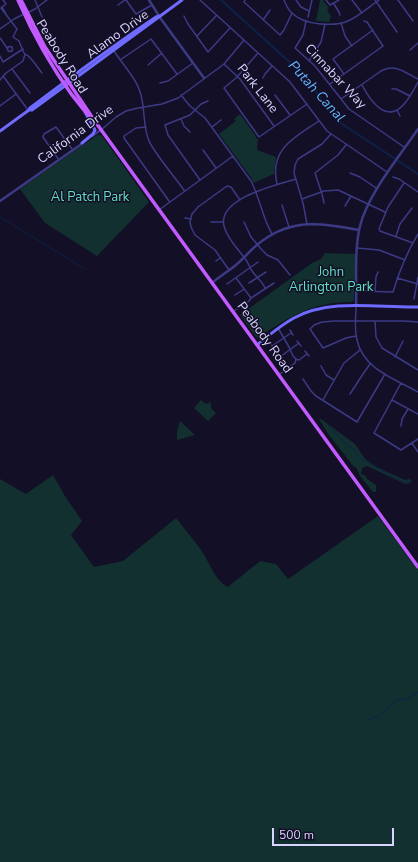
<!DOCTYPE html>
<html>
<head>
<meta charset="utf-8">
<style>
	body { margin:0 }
	#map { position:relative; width:418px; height:862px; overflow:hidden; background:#130f26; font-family:"Nunito Sans",sans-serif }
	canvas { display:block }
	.scale { position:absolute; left:272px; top:828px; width:122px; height:18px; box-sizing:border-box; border:2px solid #d9d4ff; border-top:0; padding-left:5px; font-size:12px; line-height:14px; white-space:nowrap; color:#d9d4ff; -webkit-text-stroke:3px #130f26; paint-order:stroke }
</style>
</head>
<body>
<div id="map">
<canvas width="418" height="862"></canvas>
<div class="scale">500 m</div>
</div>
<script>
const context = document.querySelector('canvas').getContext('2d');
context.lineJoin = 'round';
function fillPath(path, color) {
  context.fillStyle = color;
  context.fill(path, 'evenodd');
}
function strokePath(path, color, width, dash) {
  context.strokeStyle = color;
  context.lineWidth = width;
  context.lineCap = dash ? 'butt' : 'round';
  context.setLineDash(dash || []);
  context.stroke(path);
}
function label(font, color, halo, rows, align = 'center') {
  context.font = font + ' "Nunito Sans",sans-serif';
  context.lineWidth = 3;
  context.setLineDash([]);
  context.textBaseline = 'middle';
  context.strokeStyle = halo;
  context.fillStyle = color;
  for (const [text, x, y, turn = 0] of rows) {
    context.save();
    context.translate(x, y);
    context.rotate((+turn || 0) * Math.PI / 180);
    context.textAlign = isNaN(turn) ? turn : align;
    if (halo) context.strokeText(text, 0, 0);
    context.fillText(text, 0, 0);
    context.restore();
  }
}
fillPath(new Path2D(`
	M320 0H323L329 8 327 10 331 16 329 22 316 21Z
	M240 114 255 135 256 138 258 139 257 150 276 157 274 174 253 183 252 179 219 134 236 121 234 119Z
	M97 135H100L102 136 149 202 97 256 45 223 20 189Z
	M325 253 356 254 354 301 351 302C313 302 288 317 258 338L256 337 240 315 312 263 321 259Z
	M201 400 206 404 211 402V408L216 413 208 421 194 408Z
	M319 419H321L355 444 365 459 377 467 405 480 410 479 412 482 405 484 367 466 362 468 361 474 365 475 367 479 376 485V492H373L360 476 356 467H354L329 435Z
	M180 421 195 435 177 440V432Z
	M53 475 65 496 82 521 71 535 94 567 123 561 176 518C184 528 193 539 201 550 209 561 215 581 228 587L260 561 276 564 288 579 378 516 418 570V862H0V479L26 494Z`), '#12302f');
strokePath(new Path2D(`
	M303 78 306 76
	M0 217 85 269
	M329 426 348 446 354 449 356 453 363 460 405 483H408L412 481
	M367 720 379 716 397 700 407 699 418 692`), '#0c2248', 1);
strokePath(new Path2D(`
	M221 0 304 75 336 120 418 174`), '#0c2248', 2);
strokePath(new Path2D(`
	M35 0 42 17
	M126 0 136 14 152 5
	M200 0 290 82 327 131 387 172
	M245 0 244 2 280 35 284 30 292 13
	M284 0C286 5 288 10 292 13 303 25 334 27 348 21 359 16 369 7 379 0
	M296 0 301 7 309 11
	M326 0 330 5 339 0
	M352 0 362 13
	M375 0 397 32
	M398 0 413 21
	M334 4 339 12 340 15
	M118 5 125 0
	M2 7 6 14
	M1 8 17 29 13 37 19 41 24 53
	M1 8 6 4 3 0
	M27 13 35 9 47 0
	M184 16 188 24 208 52 230 28
	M308 17 312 0
	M263 20 270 10
	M306 21 303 35 295 48 315 66 349 109 404 147
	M341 23 345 36 352 46
	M0 29 14 19 24 14
	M197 36 216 16
	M0 38 7 48
	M7.5 49a2.5 2.5 0 1 1 5 0a2.5 2.5 0 1 1-5 0Z
	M410 50 418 43
	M114 51C123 65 137 79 141 95 145 109 143 131 150 143 159 159 174 176 184 190
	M258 53 236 78 224 88 259 137 307 104
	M0 56 3 62 23 49
	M120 60 151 39 177 74
	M309 61 321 42 325 24
	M224 64 240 79 274 126
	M148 65 162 53
	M12 69 30 93
	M344 74 333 59 373 30
	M3 76 28 110
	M263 78 265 74 272 66
	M0 80 6 73 23 61 25 54C31 56 37 67 42 73
	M160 83 168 81 193 63
	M330 84 383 46 367 22 364 21
	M362 85C366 92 370 100 377 106 397 124 410 97 418 82
	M392 89H396L410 96
	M181 95 190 106 205 118 251 181C260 198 262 217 272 234
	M275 95 290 115
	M341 99 381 71C395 63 406 73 418 79
	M0 106 16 94
	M397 110 400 116
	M181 119 184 126 190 132
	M146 127 136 128 124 136V138L169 201
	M212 127 221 120
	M101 130 116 117 126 111 138 108 162 104 178 98 224 64 244 40
	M203 150 216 168
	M59 160 43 137 44 134 56 127 72 149
	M350 173 360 177 376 188
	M393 177 399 179 418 192
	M200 180 168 135 165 125 190 115 201 104 208 101
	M404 183 388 207 379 229 380 231 413 243
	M277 184C269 149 294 138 319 121
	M302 199 324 191 338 190 385 212
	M324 203 322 194 315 173 338 155 346 145
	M282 205 289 227
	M345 206 351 196
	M159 210 233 156
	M185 218 191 219
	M211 222H223
	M244 222 251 237 262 250 267 255 278 260 290 275
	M307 224 303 203 294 173 295 165 298 159 322 144 331 134
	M396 236 400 224 412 208
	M357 248 379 250 405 260
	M216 261 220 258
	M229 270 215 250 195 235 191 227 190 222 192 214 198 207 227 186 231 187 240 200
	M236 278 251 298
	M397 278 418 284
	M249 283 266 272
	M227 284 258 262
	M265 288C262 281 256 277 252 271 249 267 249 264 246 260 239 250 227 239 224 226 217 198 277 185 296 179
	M356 291 393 292C399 272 407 252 418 234
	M375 291 376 277 378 272
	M235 295 244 289
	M414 299 418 277
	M356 306C356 317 354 329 357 340 363 369 395 379 418 392
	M234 311 249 301 251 298 274 283
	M375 321 376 337 382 348 418 370
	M278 328 289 347 293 356 296 359
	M290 330 293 335
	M356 336 346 338 323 348 310 329 314 325 322 322 335 321H404L418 322
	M297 341 301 346
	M271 344 274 348
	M272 346 291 333
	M305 351 309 356
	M278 354 282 359
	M280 357 299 343
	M395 357 403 341
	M321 366 326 375 334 380
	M280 374 295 363 296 359 299 360 307 354
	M303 379 311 391 316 396 357 422 385 374
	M401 383 374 433 401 450 418 439
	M350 394 363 374 370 364
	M323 400 344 363 360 350
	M392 400 418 414
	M401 426 402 419 408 409
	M412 443 418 452`), '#3d3a85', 1.5);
strokePath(new Path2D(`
	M149 0 161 19 204 78
	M92 136 101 130
	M0 201 83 143
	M212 283C220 276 229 271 237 264 245 257 252 248 262 241 293 218 323 223 359 230
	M356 306C357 280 354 251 360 226 368 194 399 157 418 129`), '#3d3a85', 2.5);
strokePath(new Path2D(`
	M29 110H32L182 0
	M0 131 29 110 30 108C71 77 113 46 156 17L159 16
	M82 143 93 134 95 130 85 112
	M257 345C269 335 281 325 294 318 331 298 378 308 418 307`), '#6f6bff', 3);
strokePath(new Path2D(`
	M18 0C33 34 50 65 72 95 79 103 84 112 92 118
	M21 0 45 47 94 120 418 567`), '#c25bff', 3.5);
label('13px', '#d9d4ff', '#130f26', [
	["Alamo Drive",118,35,-36],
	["Peabody Road",61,57,58],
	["Cinnabar Way",335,77,47],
	["Park Lane",257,89,52],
	["California Drive",76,135,-36],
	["Peabody Road",264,338,54]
]);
label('13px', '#5fe0c0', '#130f26', [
	["Al Patch Park",90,198],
	["John",331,273],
	["Arlington Park",331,288]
]);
label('italic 14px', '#62b6ff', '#130f26', [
	["Putah Canal",316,92,48]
]);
</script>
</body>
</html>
